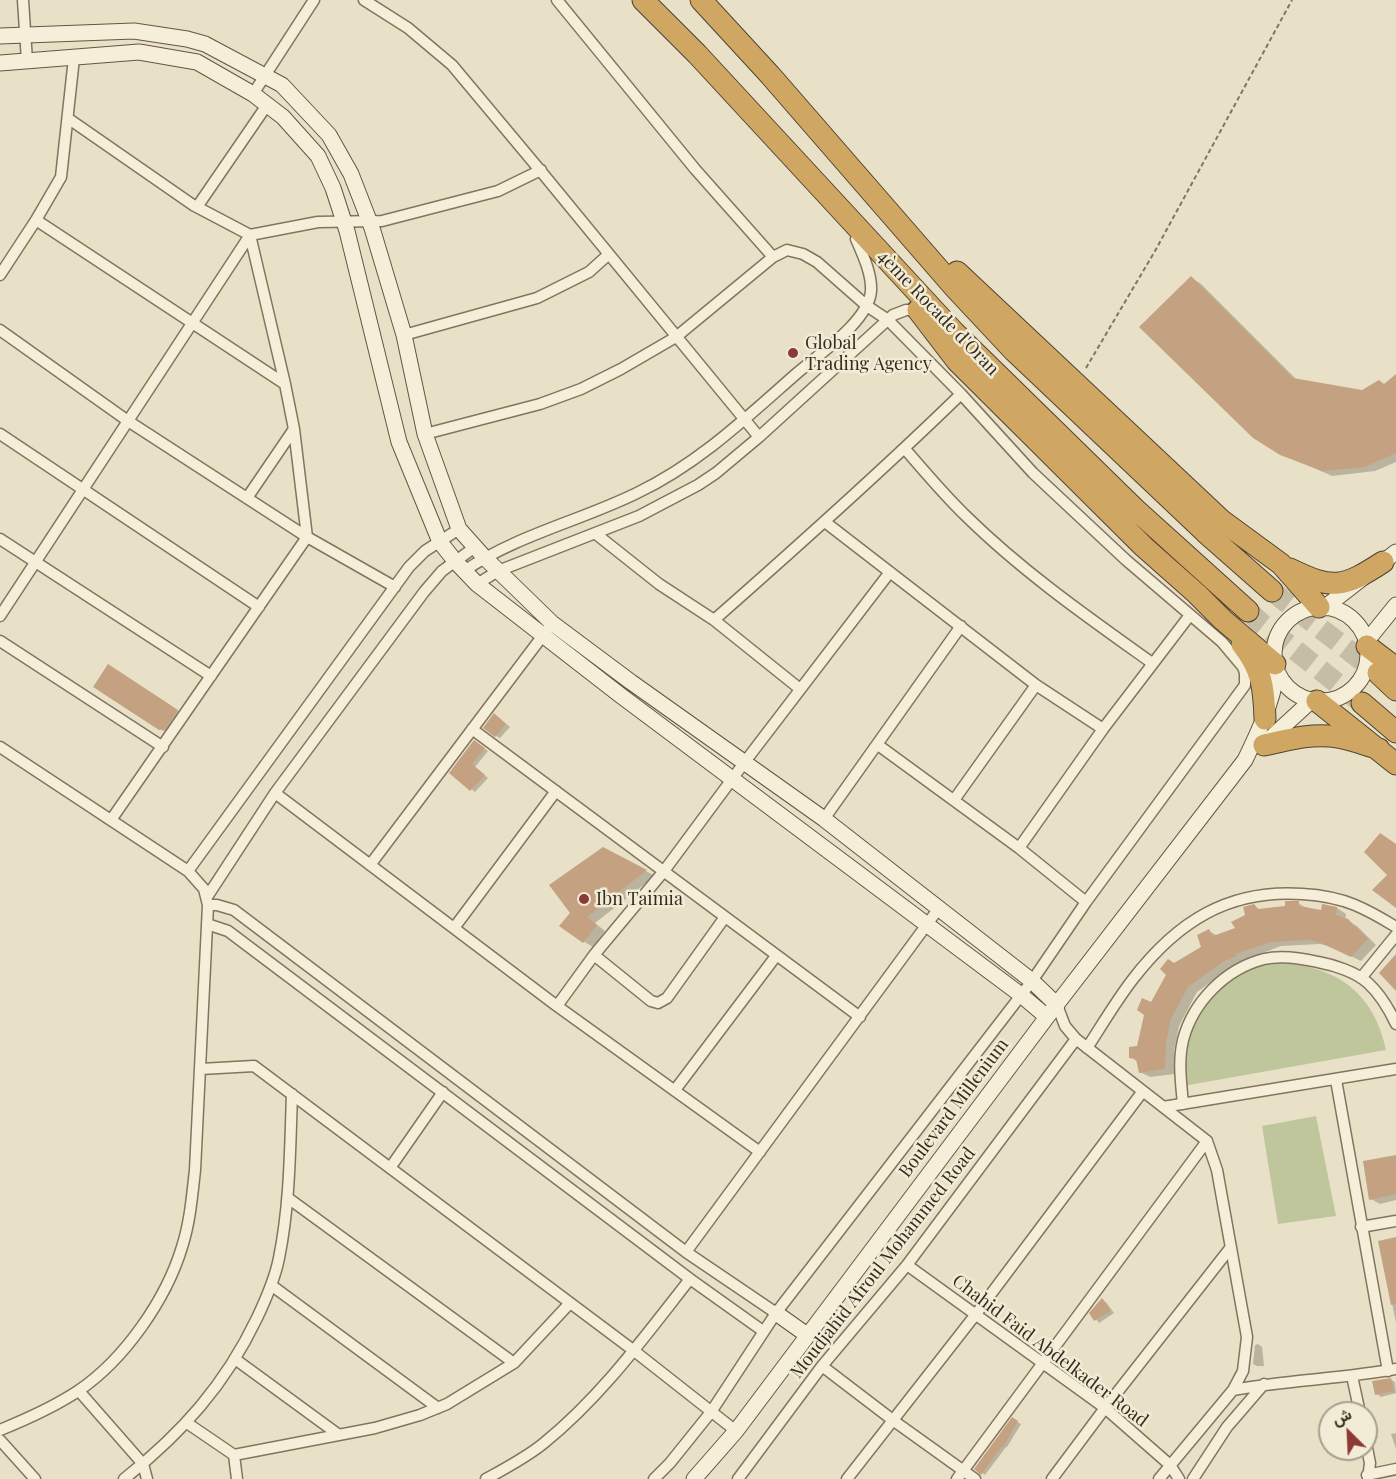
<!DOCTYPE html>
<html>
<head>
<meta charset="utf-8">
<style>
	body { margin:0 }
	#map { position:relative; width:1396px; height:1479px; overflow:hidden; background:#e9e1c7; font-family:"Playfair Display",Vazirmatn,serif }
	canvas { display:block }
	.north { position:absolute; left:1318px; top:1401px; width:60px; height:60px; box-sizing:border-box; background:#f2ebd6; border:2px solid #a69f8d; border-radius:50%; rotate:336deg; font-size:16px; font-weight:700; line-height:24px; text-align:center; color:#352c20 }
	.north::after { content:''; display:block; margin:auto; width:21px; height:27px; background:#8b3a35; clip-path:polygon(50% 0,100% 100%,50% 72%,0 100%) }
</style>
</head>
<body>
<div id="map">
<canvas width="1396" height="1479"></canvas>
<div class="north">ش</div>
</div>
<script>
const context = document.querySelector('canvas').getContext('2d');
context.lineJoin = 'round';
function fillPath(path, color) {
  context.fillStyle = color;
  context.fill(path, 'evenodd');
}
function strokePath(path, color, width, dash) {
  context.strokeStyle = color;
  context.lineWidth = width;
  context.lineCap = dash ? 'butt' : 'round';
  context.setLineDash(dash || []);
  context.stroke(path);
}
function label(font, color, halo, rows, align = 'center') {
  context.font = font + ' "Playfair Display",serif';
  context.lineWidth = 5;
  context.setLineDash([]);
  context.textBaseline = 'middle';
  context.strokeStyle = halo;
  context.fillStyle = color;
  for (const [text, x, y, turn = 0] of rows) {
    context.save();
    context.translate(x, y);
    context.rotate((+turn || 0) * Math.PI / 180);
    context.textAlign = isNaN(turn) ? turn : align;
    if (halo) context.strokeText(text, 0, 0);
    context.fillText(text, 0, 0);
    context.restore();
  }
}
fillPath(new Path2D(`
	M1282 963C1339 967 1374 994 1386 1050L1183 1086C1184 1071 1184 1054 1187 1040 1195 1012 1216 986 1241 972 1253 966 1269 965 1282 963Z
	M1316 1116 1336 1216 1278 1224 1262 1126Z`), '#bfc69c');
fillPath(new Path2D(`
	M1191 278 1200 283 1298 381 1363 391 1385 385 1396 376V462L1375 471 1332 476 1280 453Z
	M115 670 184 715 167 733 160 729Z
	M498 717 510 727 500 738 496 736Z
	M478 744 488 751 475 767 488 778 475 792 451 772Z
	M604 848 655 876 595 923 605 931 593 947 583 941 571 914Z
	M1298 903 1308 909 1322 911 1337 908 1346 914 1345 920 1357 926 1376 945 1361 961 1332 947 1320 944 1281 946 1244 960 1245 961 1232 967 1197 992 1179 1026 1174 1051V1074L1150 1077 1140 1072 1138 1062 1130 1057 1138 1048 1151 1004 1175 964 1203 948 1209 931 1218 936 1237 929 1253 906 1261 910 1287 908Z
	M1396 1156V1200L1380 1204 1371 1199Z
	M1396 1238V1323L1380 1242Z
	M1103 1300 1106 1302 1114 1313 1099 1323 1091 1313Z
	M1258 1344 1262 1347 1264 1366H1257L1253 1364 1255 1345Z
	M1390 1379 1395 1382 1396 1393 1381 1397 1377 1394Z
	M1012 1419 1021 1424 1007 1447H1006L985 1475 982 1473Z
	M1396 1433V1449L1391 1434Z`), '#0003');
fillPath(new Path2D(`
	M1191 276 1293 378 1362 390 1379 380 1384 384 1396 374V453L1365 467 1322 471 1280 455 1253 438 1139 327Z
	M108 664 178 710 165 729 159 730 93 687Z
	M494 713 506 724 495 737 483 728Z
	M474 740 485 748 472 764 485 775 470 791 449 773Z
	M1380 833 1396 844V908L1372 890 1387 875 1364 852Z
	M603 847 647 870 587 917 597 925 583 943 559 926 570 913 549 885Z
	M1285 901H1299V906L1321 910 1322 904 1337 907 1336 915 1348 919 1368 939 1351 957 1321 943 1309 940 1271 942 1236 954 1237 956 1223 962 1188 987 1170 1021 1166 1045 1165 1069 1139 1073 1136 1059 1129 1058V1047L1137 1046 1144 1015 1137 1010 1142 998 1151 1002 1166 975 1160 969 1168 959 1174 963 1201 947 1197 935 1209 929 1213 936 1235 928 1231 922 1245 915 1243 907 1254 904 1258 909 1285 906Z
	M1396 954V991L1379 973Z
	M1396 1155V1194L1369 1200 1363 1161Z
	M1396 1237V1304L1391 1305 1378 1241Z
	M1102 1298 1111 1311 1094 1321 1089 1313Z
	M1391 1378 1394 1391 1375 1395 1372 1381Z
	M1012 1417 1018 1421 1003 1447 1002 1446 981 1475 974 1469Z`), '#c3a181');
strokePath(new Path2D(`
	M1272 591 1378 673
	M1248 611 1261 623 1362 703`), '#c5bda6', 21, [21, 10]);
const street = new Path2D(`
	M23 0 27 61
	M364 0 408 28 452 65 544 175 759 437
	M557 0 695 169 773 257 787 250 803 254 817 262 867 306 888 320 961 394 1033 473 1126 560 1222 642 1243 667 1245 673V685L1086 902 1032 981 776 1313 711 1412 670 1463 654 1479
	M253 94 314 0
	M69 119 193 205 250 235 318 222 382 221 498 191 541 170
	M197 207 267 105
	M36 220 285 384
	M0 275 36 220 61 177 74 58
	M0 330 128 421 307 537 395 587
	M404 335 537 298 589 272 609 254
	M0 434 259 607
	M425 434 540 404 581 389 621 369 676 337 773 257
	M905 449C925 472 945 496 967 517 1023 572 1089 618 1152 663
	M247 498 294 429
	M825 522 1036 685 1103 729
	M596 534 659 584 714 620 800 689
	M0 539 211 676
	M464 571C517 535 580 521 637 493 698 464 746 418 796 374 818 355 869 321 871 291 872 274 863 255 856 239
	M477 584 498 571 639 516 698 485 716 473 759 437 893 315 906 310H918
	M0 616 250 235
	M714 620C798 546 881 472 961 394
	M0 641 163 747
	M472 729 860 1017
	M878 745 1019 848 1086 902
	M0 747 188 871 204 889 208 905 195 1170C192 1197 190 1222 182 1247 166 1300 124 1360 78 1391 54 1407 27 1419 0 1430
	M275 793 557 1006 760 1152
	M954 800 1036 685
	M824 819 961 626
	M111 820 307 537 294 429 285 384 250 235
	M1019 848 1103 729 1190 615
	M370 865 547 630
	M188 871 409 567 425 551 459 529
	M207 897 275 793 424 592 442 571 475 547
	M208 905H217L234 910 686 1252 776 1313
	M207 924 228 931 690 1279 763 1331
	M454 928 556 791
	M594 955 651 1001 658 1003 667 998 725 917
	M1361 978 1396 935
	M1057 1005 1065 1026 1076 1039 1207 1141 1217 1170 1247 1337 1243 1371 1233 1390 1159 1479
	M557 1006 594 955 664 871 744 763 890 572
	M1087 1048C1102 1025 1116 1001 1133 979 1177 922 1228 889 1302 894 1320 895 1338 898 1355 905 1369 911 1383 919 1396 927
	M201 1069 254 1066 633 1350 736 1431
	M1336 1080 1388 1371
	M675 1090 776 956
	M1183 1104C1181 1082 1178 1061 1183 1040 1193 1002 1225 969 1264 959 1281 955 1301 958 1318 962 1334 965 1356 972 1368 983 1381 995 1389 1009 1396 1024
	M1163 1107 1396 1069
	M390 1168 443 1092
	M288 1198 514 1363
	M1361 1227 1396 1221
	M686 1252 939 908
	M907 1265 1105 1408 1170 1465 1179 1479
	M271 1285 438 1408
	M235 1359 339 1435
	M822 1366 894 1421 975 1479
	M1352 1376 1360 1413
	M1233 1390C1287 1380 1342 1379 1396 1369
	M79 1391 143 1464 147 1479
	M187 1423 234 1455
	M0 1440 35 1479
	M1366 1443 1370 1463 1368 1479
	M1367 1475 1396 1469
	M124 1479C182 1433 225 1385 257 1318 266 1299 275 1279 279 1258 290 1204 290 1149 292 1094
	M237 1479 234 1455 375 1428 420 1415 447 1404 514 1363 570 1303
	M486 1479C506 1468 527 1457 544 1443 602 1396 645 1336 690 1279
	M738 1479 822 1366 907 1265 1076 1039
	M847 1479 976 1314 1143 1091
	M957 1479 1207 1141
	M1052 1479 1105 1408 1231 1247
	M1193 1479 1227 1427 1264 1384`);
const secondary = new Path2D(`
	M0 36 134 31 187 39 205 44 282 85 329 135 351 174 372 228 404 335 425 434 459 529 484 557 552 623 631 682 824 819 1032 981 1057 1005
	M0 63 139 52 197 62 253 94 283 117 318 156 333 188 347 231 399 442 440 542 455 561 477 584 620 695 1021 995 1047 1017
	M1274 654a47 47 0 1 1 94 0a47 47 0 1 1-94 0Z
	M1324 608 1396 552
	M1366 642 1396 605
	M1263 745 1312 700
	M776 1313 807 1335
	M694 1479 736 1431 1047 1017 1245 760C1259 731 1272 704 1277 671`);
const highway = new Path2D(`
	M643 0 697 54 954 332 1135 509 1248 611
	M701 0 770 75 955 288 1014 351 1205 532 1272 591
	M957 272 1221 520 1281 564 1319 607
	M918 310 957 361 1144 547 1197 594 1223 620 1275 664
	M1290 569C1333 590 1343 588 1383 562
	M1242 644C1262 670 1264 687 1265 719
	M1367 646 1396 668
	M1378 673 1396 690
	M1317 701 1396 764
	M1362 703 1396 732
	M1264 745C1285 741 1307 734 1329 736 1346 737 1363 744 1379 749`);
strokePath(street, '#83745e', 13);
strokePath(secondary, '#655541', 17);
strokePath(highway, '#514332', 23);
strokePath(new Path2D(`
	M1086 368 1155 251 1292 0`), '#83745e', 2, [4.5, 3]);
strokePath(street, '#f5eed9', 10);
strokePath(secondary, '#f5eed9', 15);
strokePath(highway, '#cfa662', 21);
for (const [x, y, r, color] of [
	[793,353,6,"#8b3a35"],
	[584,899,6,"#8b3a35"]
]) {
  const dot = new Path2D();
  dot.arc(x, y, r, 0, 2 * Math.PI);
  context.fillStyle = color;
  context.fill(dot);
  strokePath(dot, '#f2ebd6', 2);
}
label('18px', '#352c20', '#f2ebd6', [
	["4ème Rocade d'Oran",938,313,46],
	["Boulevard Millenium",954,1108,-53],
	["Moudjahid Afroul Mohammed Road",883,1263,-52],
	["Chahid Faid Abdelkader Road",1050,1351,37]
]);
label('18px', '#352c20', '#f2ebd6', [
	["Global",805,343],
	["Trading Agency",805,364],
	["Ibn Taimia",596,899]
], 'left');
</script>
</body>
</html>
